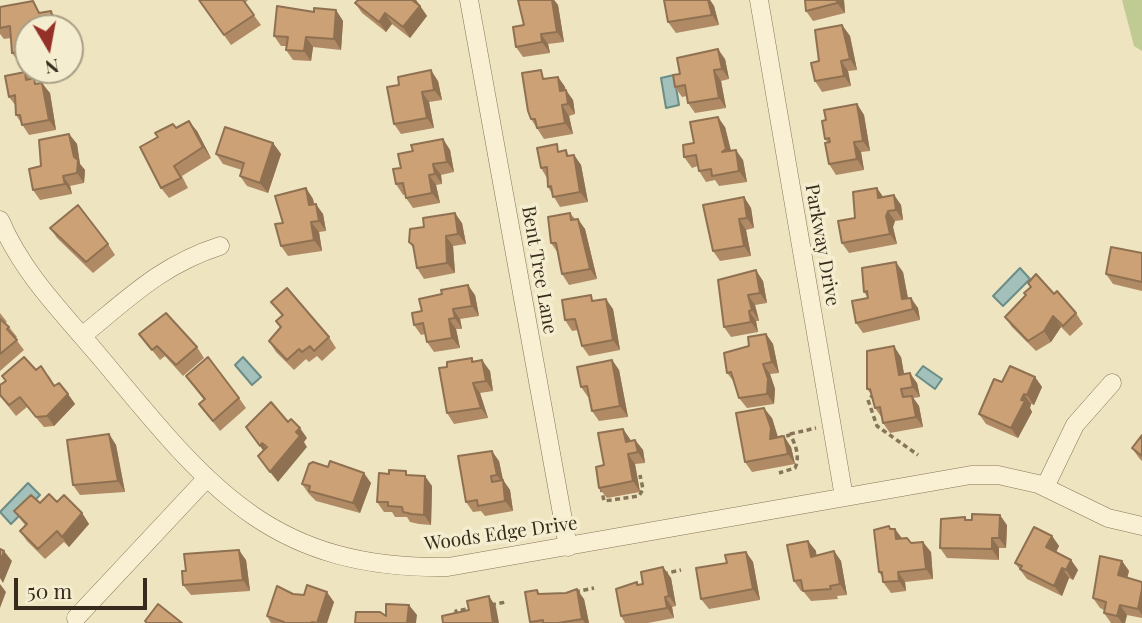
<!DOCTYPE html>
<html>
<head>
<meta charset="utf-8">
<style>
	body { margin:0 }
	#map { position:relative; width:1142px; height:623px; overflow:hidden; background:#eee4c0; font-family:"Playfair Display",serif }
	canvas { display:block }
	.north { position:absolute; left:14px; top:14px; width:70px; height:70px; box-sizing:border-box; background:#f5edcf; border:2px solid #a99f87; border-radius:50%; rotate:170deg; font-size:19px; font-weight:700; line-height:28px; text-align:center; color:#362b1c }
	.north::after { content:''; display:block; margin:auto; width:24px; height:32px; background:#953028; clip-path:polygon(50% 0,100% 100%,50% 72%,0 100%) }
	.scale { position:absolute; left:14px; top:578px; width:133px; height:32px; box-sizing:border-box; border:4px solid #362b1c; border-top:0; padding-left:9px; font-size:21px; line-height:24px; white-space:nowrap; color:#362b1c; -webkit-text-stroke:5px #f5edcf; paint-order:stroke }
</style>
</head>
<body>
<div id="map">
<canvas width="1142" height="623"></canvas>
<div class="north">N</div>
<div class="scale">50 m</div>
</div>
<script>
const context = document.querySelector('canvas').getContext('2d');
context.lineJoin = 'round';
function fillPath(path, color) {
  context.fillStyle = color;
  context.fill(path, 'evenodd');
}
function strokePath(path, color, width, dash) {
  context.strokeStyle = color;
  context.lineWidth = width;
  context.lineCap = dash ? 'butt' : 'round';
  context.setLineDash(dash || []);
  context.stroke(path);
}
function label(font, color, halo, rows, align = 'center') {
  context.font = font + ' "Playfair Display",serif';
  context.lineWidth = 7;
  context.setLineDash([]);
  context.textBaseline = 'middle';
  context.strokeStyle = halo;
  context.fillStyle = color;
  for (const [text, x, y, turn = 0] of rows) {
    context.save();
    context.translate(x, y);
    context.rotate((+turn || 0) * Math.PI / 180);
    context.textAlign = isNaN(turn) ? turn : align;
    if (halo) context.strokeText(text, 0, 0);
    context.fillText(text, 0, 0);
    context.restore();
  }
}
fillPath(new Path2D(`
	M1122 0H1142V51L1134 46Z`), '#c0cb94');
const water = new Path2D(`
	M674 75 679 105 666 108 661 78Z
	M1020 268 1030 279 1003 306 993 296Z
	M243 357 261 377 252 385 235 365Z
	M923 366 942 379 935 389 916 375Z
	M28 483 40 495 11 524 0 512Z`);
fillPath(water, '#a3c0ba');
strokePath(water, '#6a8d87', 2);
const street = new Path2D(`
	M469 0 568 547
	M759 0 844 497
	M0 220C23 274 63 313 100 357 206 484 268 570 448 567L971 475H998L1038 484 1108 518 1142 526
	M82 336C129 298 161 265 220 246
	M1045 487 1075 425 1112 383
	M76 618 206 479`);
strokePath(street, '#867558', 19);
strokePath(new Path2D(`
	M874 394 868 400 877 426 918 455
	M790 434 816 428
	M778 438 790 435C796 444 800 458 795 468L779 473
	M601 487 604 501 639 496 643 489 640 475
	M663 574 681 570
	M575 592 594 588
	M491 605 506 602
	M458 623 456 611 473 608`), '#867558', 3.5, [5, 3.5]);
strokePath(street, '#f9f0d3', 18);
fillPath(new Path2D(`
	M199 0H248L245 3 261 25 231 45Z
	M358 0H416L427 16 410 38 392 24 386 32 362 13 355 3Z
	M518 0H554L558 5 564 42 548 44 550 53 523 57 516 47 524 25Z
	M664 0H710L714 6 719 25 676 33 668 22Z
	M844 0 845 13 813 21 806 11Z
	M0 7 41 12 58 21 59 28H28V62L20 64 12 53 11 38 4 39 0 34Z
	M336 10 343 21 341 50 313 47 311 61 293 60 286 50 287 46H281L274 36 314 12Z
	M842 25 850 36 857 70 848 71 851 86 822 92 815 81 819 61Z
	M725 59 729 79 721 81 726 108 695 113 688 103 687 96 682 97 675 87 680 74Z
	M25 72 30 79 38 84 50 93 56 130 29 135 16 115V106L9 97Z
	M558 77 565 87V90L573 100 575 114 569 116 573 134 544 139 531 119 547 78Z
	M438 81 442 100 429 102 434 128 401 134 394 124 387 87Z
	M857 104 864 115 870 151 861 152 864 170 836 175 829 164 828 143 825 139 826 120Z
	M725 127 731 150 743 160 747 182 719 186 715 180 706 182 699 171 698 166 692 168 684 157 694 143Z
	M176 128 197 131 211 158 182 176 188 188 169 198 161 188Z
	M69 134 77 144 80 164 85 170 84 183 70 186 72 194 40 200 33 190 41 166Z
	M443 139 450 150 454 172 441 175 442 184 436 185 440 203 413 208 406 198 405 194 403 195 396 184 401 168 413 151Z
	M273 143 281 154 268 193 247 186 240 176 242 170 223 164 216 154Z
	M566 150 569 156 574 155 581 165 588 202 560 207 548 187 547 178 541 168 561 151Z
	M306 188 313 199 314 204 323 214 326 231 319 232 322 251 288 256 281 246 283 223Z
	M894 195 901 205 903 220 895 221 893 227 897 244 849 253 842 243 855 218 883 197Z
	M744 197 751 208 754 228 746 230 751 256 720 261 713 251Z
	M570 213 575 219 585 229 597 279 569 285 562 274 558 253 551 243Z
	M462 223 466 244 453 246 455 273 424 279 417 268 414 249 409 242Z
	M50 228 108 244 115 255 93 273 57 238Z
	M1142 253V291L1113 284 1106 274Z
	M903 272 908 298 918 308 920 320 863 333 856 323 868 298 864 292Z
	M718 280 763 281 767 303 755 305 759 321H756L758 332 731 337 724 327Z
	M1028 283 1054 294 1076 313 1083 324 1070 336 1061 327 1051 342 1036 351 1012 327 1005 317 1026 296 1030 287Z
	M475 295 479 316 460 319 462 329H456L460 348 434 352 427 342 425 334 421 335 414 325 422 311Z
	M595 301 613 309 620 350 589 356 582 346 578 330 572 331 565 320Z
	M271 302 329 337 336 348 322 361 317 356 309 362 306 359 294 370 276 352 269 341 281 328 276 321 282 316Z
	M0 313 7 322 5 323 9 327 17 337 15 338 24 350 0 371Z
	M139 334 197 347 204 358 183 376 165 356 160 360Z
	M766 334 773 344 779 373 770 374 775 389 774 404 747 408 739 398 735 383 727 373 749 346Z
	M901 357 904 374 917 383 920 397 913 398 919 406 923 427 890 433 883 423 882 418 875 408 872 395 867 389Z
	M472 358 474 362 490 371 493 391 480 393 488 418 454 424 447 413V367Z
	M612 360 619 370 628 417 599 421 592 411 589 397H588L581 387Z
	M36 370 49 376 55 386 68 394 75 404 54 426 44 427 27 407 16 416 0 396V385Z
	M186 376 239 398 246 408 220 431 199 404 204 400Z
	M1035 377 1042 387 1034 405 1031 404 1030 408 1032 412 1018 438 986 424 979 414 1002 382Z
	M772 418 778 437 791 447 795 464 752 472 745 462Z
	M623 429 631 441 635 440 643 450 645 463 635 464 640 492 607 498 599 488 604 465Z
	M109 434 116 445 125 492 80 495 73 485Z
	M1142 435V461L1139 458 1132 448Z
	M499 461 503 480 510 490 513 511 485 516 481 511 473 512 466 502Z
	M328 467 371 483 360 513 316 501 309 494 302 484Z
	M409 475 432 486 431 525 419 524 410 522 407 517H395L392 512H384L377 502Z
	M57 502 82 513 89 524 69 547 64 542 45 559 27 541 20 531 25 525 14 511 40 503Z
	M965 517 967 520 1007 525 1006 548H999V560L947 558 940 548Z
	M889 526 891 529H895L902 538 931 552 933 579 905 582 906 591 891 593 883 582V579L879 572Z
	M1052 536 1059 546 1056 552 1071 560 1078 570 1073 580 1069 578 1062 596 1027 579 1015 563Z
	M808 541 816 551V556L834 551 841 561 847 595 837 596 838 599 811 601 803 591H801L794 581Z
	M746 552 753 562 760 600 709 609 701 599 727 563Z
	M246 560 250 591 191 595 183 585Z
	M1122 561 1129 571 1127 578 1142 582V618L1127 615 1125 623H1111L1104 613V610L1100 608 1093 598Z
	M663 567 671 578 676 606 672 607 674 618 648 623H625L621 616 639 585 643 584Z
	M537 590 540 594 584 599 589 623H531L525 592Z
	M293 594 334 602 327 623H271L267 616Z`), '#af8a65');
fillPath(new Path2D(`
	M412 0H416L427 16 410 38 403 27Z
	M552 0H554L558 5 564 42 557 32Z
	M708 0H710L714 6 719 25 712 15Z
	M837 0H844L845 13 837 3Z
	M336 10 343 21 341 50 334 39Z
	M51 11 58 21 59 28H56L54 25Z
	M385 13 392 24 386 32 379 22Z
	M842 25 850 36 857 70 850 59Z
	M541 34 548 44 550 53 542 42Z
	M306 37 313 47 311 61 304 51Z
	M718 49 725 59 729 79 722 69Z
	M841 61 848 71 851 86 844 76Z
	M431 70 438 81 442 100 434 90Z
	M714 70 721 81 726 108 719 98Z
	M558 77 565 87 568 101 560 91Z
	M42 83 50 93 56 130 49 120Z
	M566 90 573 100 575 114 568 104Z
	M422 92 429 102 434 128 427 118Z
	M857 104 864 115 870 151 863 141Z
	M562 105 569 116 573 134 565 123Z
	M718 117 725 127 733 160 726 149Z
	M189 121 197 131 211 158 203 147Z
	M69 134 77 144 80 164 85 170 84 183 77 173Z
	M443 139 450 150 454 172 447 162Z
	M854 142 861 152 864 170 857 159Z
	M273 143 281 154 268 193 260 183Z
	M736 150 743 160 747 182 739 171Z
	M574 155 581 165 588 202 580 192Z
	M433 164 441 175 442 184 435 174Z
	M429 175 436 185 440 203 432 193Z
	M63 176 70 186 72 194 65 184Z
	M306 188 313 199 316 215 309 205Z
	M877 188 884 198H878Z
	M894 195 901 205 903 220 896 210Z
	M744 197 751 208 754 228 747 218Z
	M316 204 323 214 326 231 319 221Z
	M888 211 895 221 893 227 897 244 890 234 886 216Z
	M455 213 462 223 466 244 458 234Z
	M578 219 585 229 597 279 590 269Z
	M739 219 746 230 751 256 744 246Z
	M311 222 319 232 322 251 314 240Z
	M446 236 453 246 455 273 447 263Z
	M896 262 903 272 910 310 902 299Z
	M756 270 763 281 767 303 760 293Z
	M468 285 475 295 479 316 472 306Z
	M748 295 755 305 759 321 752 310Z
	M911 298 918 308 920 320 913 309Z
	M606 299 613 309 620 350 613 340Z
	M453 309 460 319 462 329 455 318Z
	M749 311 756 321 758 332 751 322Z
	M1053 316 1061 327 1051 342 1044 331Z
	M449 319 456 329 460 348 452 338Z
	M766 334 773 344 779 373 772 362Z
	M894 346 901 357 906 385 899 375Z
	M482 360 490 371 493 391 486 381Z
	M612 360 619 370 628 417 620 406Z
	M763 364 770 374 775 389 774 404 767 394Z
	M910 373 917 383 920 397 913 387Z
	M1035 377 1042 387 1034 405 1027 395Z
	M473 383 480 393 488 418 481 408Z
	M68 394 75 404 54 426 47 416Z
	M1024 394 1031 404 1030 408 1032 412 1018 438 1011 428Z
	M912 396 919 406 923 427 916 417Z
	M764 408 772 418 778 438 770 439Z
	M300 428 307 438 304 442 307 447 278 482 270 472 296 432Z
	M623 429 630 439 633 452 626 442Z
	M109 434 116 445 125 492 118 481Z
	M784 436 791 447 795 464 788 454Z
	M635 440 643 450 645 463 638 452Z
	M262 443 270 453 267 456 260 446Z
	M492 451 499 461 503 480 510 490 513 511 505 501 503 484 497 475Z
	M628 454 635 464 640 492 633 481Z
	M364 473 371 483 360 513 353 503Z
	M425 476 432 486 431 525 424 515Z
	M82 513 89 524 69 547 62 537Z
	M1000 515 1007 525 1006 548 999 538Z
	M889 526 895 535V529L902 539 903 549 890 529Z
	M1052 536 1059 546 1053 558 1046 547Z
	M992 538 999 548V560L992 549Z
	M808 541 816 551 818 567 811 557Z
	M923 542 931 552 933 579 926 569Z
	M239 550 246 560 250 591 243 580Z
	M4 551 12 561 3 583 0 578V562Z
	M834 551 841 561 847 595 840 584Z
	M746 552 753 562 760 600 753 589Z
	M1071 560 1078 570 1073 580 1066 570Z
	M1122 561 1129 571 1125 586 1118 575Z
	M663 567 671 578 676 606 669 596Z
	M1062 568 1069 578 1062 596 1054 586Z
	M898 572 905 582 906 591 899 581Z
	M0 584 6 592 0 608Z
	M577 589 584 599 589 623H585L582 619Z
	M1142 589V615L1138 609Z
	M327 592 334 602 327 623H317Z
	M489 596 496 607 499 623H493Z
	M665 597 672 607 674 618 667 608Z
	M409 605 417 615 416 623H407Z
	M1120 605 1127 615 1125 623H1122L1117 616Z`), '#8f7152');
const building = new Path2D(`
	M199 0H243L254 15 224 35Z
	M358 0H412L420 6 403 27 385 13 379 22 355 3Z
	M518 0H552L557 32 541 34 542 42 516 47 513 27 524 25Z
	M664 0H708L712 15 668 22Z
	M805 0H837V3L806 11Z
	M33 1 39 13 51 11 54 25 41 28H28V47H25L26 51 12 53 10 26 0 28V7Z
	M277 6 314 12V8L336 10 334 39 306 37 304 51 286 50 288 37 274 36Z
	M842 25 850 59 841 61 844 76 815 81 811 63 819 61 815 30Z
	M718 49 722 69 714 70 719 98 688 103 685 85 675 87 673 75 680 74 677 58Z
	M431 70 434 90 422 92 427 118 394 124 387 87 399 85 398 77Z
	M541 70 543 79 558 77 560 91 566 90 568 104 562 105 565 123 537 128 535 119H531L528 111 522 73Z
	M25 72 26 80 34 78 35 84 42 83 49 120 22 125 20 115H16L15 95 9 97 5 76Z
	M857 104 863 141 854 142 857 159 829 164 825 143 830 142 829 138 825 139 822 121 826 120 824 110Z
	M718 117 726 149 722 152 736 150 739 171 712 176 711 169 699 171 696 155 684 157 683 145 694 143 690 122Z
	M189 121 203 147 174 166 181 178 161 188 140 147 158 137 155 133 173 124 176 128Z
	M225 127 273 143 260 183 240 176 244 163 216 154Z
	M69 134 74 157 78 160 77 173 63 176 65 184 33 190 29 169 41 166 39 140Z
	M443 139 447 162 433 164 435 174 429 175 432 193 406 198 403 183 396 184 393 169 401 168 398 154 413 151 411 145Z
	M557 144 558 152 566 150 567 156 574 155 580 192 553 197 551 186 548 187 547 167 541 168 537 148Z
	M306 188 309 205 316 204 319 221 311 222 314 240 281 246 275 224 283 223 275 196Z
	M877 188 878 198 894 195 896 210 888 211 886 216 890 234 842 243 838 221 855 218 853 192Z
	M744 197 747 218 739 219 744 246 713 251 703 205Z
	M78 205 108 244 86 262 50 228Z
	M455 213 458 234 446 236 447 263 417 268 413 245 409 242 410 229 424 227 423 218Z
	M570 213 571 220 578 219 590 269 562 274 556 243H551L548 217Z
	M1111 247 1142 253V282L1106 274Z
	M896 262 902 299 911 298 913 309 856 323 852 301 868 298 867 291 864 292 862 268Z
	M756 270 760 293 748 295 752 310 749 311 751 322 724 327 718 280Z
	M1036 274 1054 294 1057 291 1076 313 1063 326 1053 316 1044 331 1028 341 1005 317 1026 295 1024 293 1031 287 1028 283Z
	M468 285 472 306 453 309 455 318 449 319 452 338 427 342 423 323 414 325 412 313 422 311 419 299 442 294 441 290Z
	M287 288 329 337 314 351 310 346 302 352 299 349 287 360 269 341 281 327 276 321 283 315 271 302Z
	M591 295 592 301 606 299 613 340 582 346 575 319 565 320 562 300Z
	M166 313 197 347 176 365 157 346 152 350 139 334Z
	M0 319 9 327 7 329 17 340 0 354Z
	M766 334 772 362 763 364 768 379 767 394 739 398 731 372 727 373 724 353 749 346 748 337Z
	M894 346 899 375 910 373 913 387 901 389 903 397 912 396 916 417 883 423 880 407 875 408 870 389H867V351Z
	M24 357 36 370 41 366 54 386 59 383 68 394 47 416 36 417 20 397 9 405 0 395V385L6 381 2 376Z
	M208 357 239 398 213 421 199 404 205 399 186 376Z
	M472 358V362L482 360 486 381 473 383 481 408 447 413 439 368 447 367V362Z
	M612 360 620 406 592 411 587 386 581 387 577 367Z
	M1010 366 1035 377 1027 395 1024 394 1021 400 1025 401 1011 428 979 414 994 379 1002 382Z
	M271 402 288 422 291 419 300 428 296 432 300 436 270 472 258 456 267 447 262 443 260 446 246 427Z
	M764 408 771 428 770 439 784 436 788 454 745 462 736 413Z
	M623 429 626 442 635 440 638 452 628 454 633 481 599 488 596 467 604 465 598 433Z
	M109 434 118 481 73 485 67 440Z
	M1142 435V456L1132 448Z
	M492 451 497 475 491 476 492 482 503 480 505 501 478 506 477 500 466 502 458 456Z
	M330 461 364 473 353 503 309 491 310 486 302 484 309 464 313 462 328 467Z
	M389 470 406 471V475L425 476 424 515 412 514 403 512 402 507 388 506V502H377L379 473 389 474Z
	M49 494 57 502 64 495 82 513 62 537 57 531 38 549 20 531 27 524 14 511 31 495 40 503Z
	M972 514 1000 515 999 538H992V549L940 548 941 519 965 517V520H972Z
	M889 526 890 529H895L896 539 907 538 911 543 923 542 926 569 898 572 899 581 883 582 882 572H879L874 530Z
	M1034 527 1052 536 1046 547 1071 560 1066 570 1062 568 1054 586 1020 569 1022 566 1015 563Z
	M808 541 811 557 834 551 840 584 830 586 831 589 803 591 801 580 794 581 787 545Z
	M0 549 4 551 0 562Z
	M239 550 243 580 183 585 182 571H186L184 554Z
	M746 552 753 589 701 599 696 568 727 563 725 555Z
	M1100 556 1122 561 1118 575 1142 582V589L1138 609 1120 605 1117 616 1104 613 1106 602 1093 598Z
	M663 567 669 596 665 597 667 608 621 616 616 589 637 582V585L643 584 641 572Z
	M307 585 327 592 317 623 312 622 311 623H284V622L267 616 277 586 293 594 304 595Z
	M577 589 582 619 558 623H543V620L530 622 525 592 537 590 538 594 566 593Z
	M489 596 493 623H443L442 616 469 610 467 601Z
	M158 604 182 623H147L145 621Z
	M386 604 409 605 407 623H355L356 612H380L386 616Z`);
fillPath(building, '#cca175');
strokePath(building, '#8f7152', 2);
label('19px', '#362b1c', '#f5edcf', [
	["Parkway Drive",822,245,80],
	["Bent Tree Lane",539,270,80],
	["Woods Edge Drive",501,534,-8]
]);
</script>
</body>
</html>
